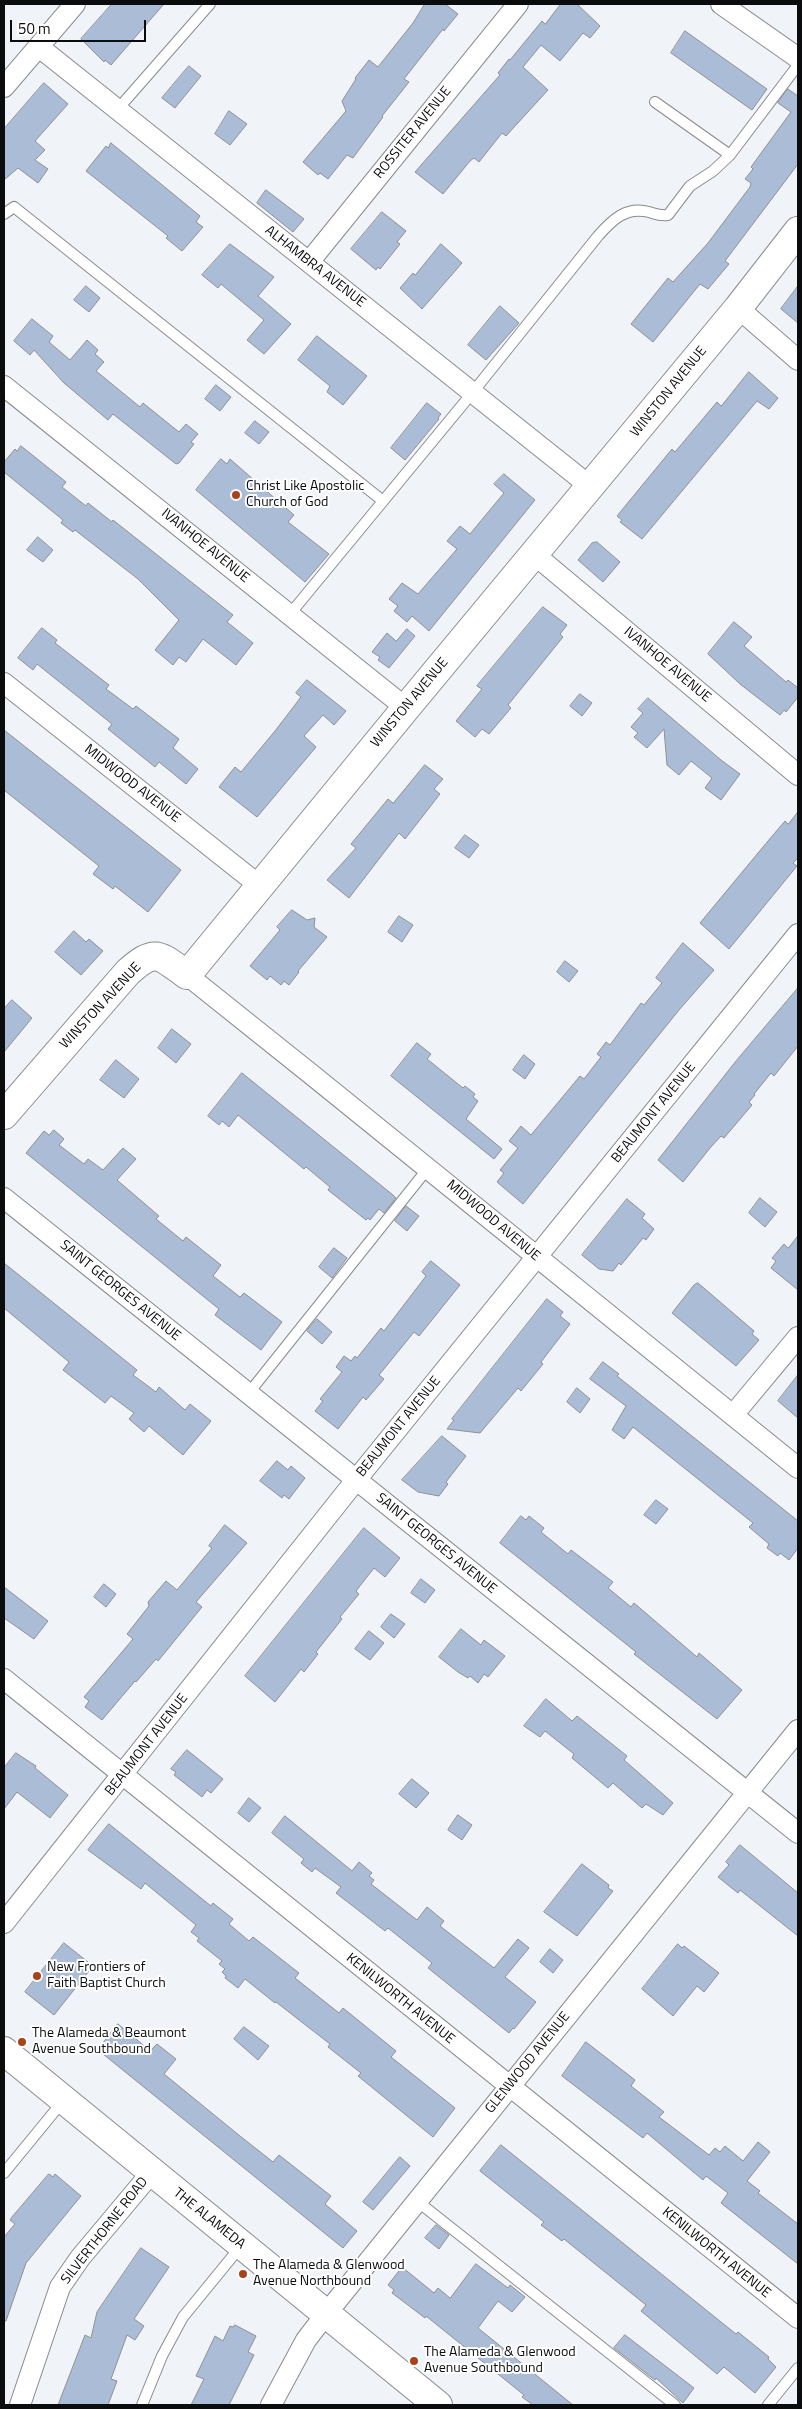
<!DOCTYPE html>
<html>
<head>
<meta charset="utf-8">
<style>
	body { margin:0 }
	#map { position:relative; width:802px; height:2409px; overflow:hidden; background:#f0f3f8; font-family:"Titillium Web",sans-serif }
	canvas { display:block }
	.frame { position:absolute; inset:0; border:5px solid #0b0c0e; pointer-events:none }
	.scale { position:absolute; left:10px; top:20px; width:136px; height:22px; box-sizing:border-box; border:2px solid #0b0c0e; border-top:0; padding-left:6px; font-size:15px; line-height:18px; white-space:nowrap; color:#0b0c0e; -webkit-text-stroke:4px #fff; paint-order:stroke }
</style>
</head>
<body>
<div id="map">
<canvas width="802" height="2409"></canvas>
<div class="frame"></div>
<div class="scale">50 m</div>
</div>
<script>
const context = document.querySelector('canvas').getContext('2d');
context.lineJoin = 'round';
function fillPath(path, color) {
  context.fillStyle = color;
  context.fill(path, 'evenodd');
}
function strokePath(path, color, width, dash) {
  context.strokeStyle = color;
  context.lineWidth = width;
  context.lineCap = dash ? 'butt' : 'round';
  context.setLineDash(dash || []);
  context.stroke(path);
}
function label(font, color, halo, rows, align = 'center') {
  context.font = font + ' "Titillium Web",sans-serif';
  context.lineWidth = 4;
  context.setLineDash([]);
  context.textBaseline = 'middle';
  context.strokeStyle = halo;
  context.fillStyle = color;
  for (const [text, x, y, turn = 0] of rows) {
    context.save();
    context.translate(x, y);
    context.rotate((+turn || 0) * Math.PI / 180);
    context.textAlign = isNaN(turn) ? turn : align;
    if (halo) context.strokeText(text, 0, 0);
    context.fillText(text, 0, 0);
    context.restore();
  }
}
const building = new Path2D(`
	M112 4H164L111 65 105 60 104 62 81 39Z
	M425 4H445L458 14 444 31 443 29 404 79 409 82 382 116 383 117 353 158 347 155 328 179 320 173 318 175 303 162 346 111 342 101 356 79 355 78 369 60 378 67 413 23Z
	M561 4H577L600 26 590 38 583 33 560 61 541 45 523 67 548 90 506 136 502 133 479 162 474 158 470 161 443 194 415 172 500 75 498 73 509 59 510 60 542 21 545 24Z
	M685 31 767 89 752 110 671 53Z
	M189 66 201 76 175 108 162 98Z
	M44 83 68 104 35 141 45 150 35 160 48 169 38 183 18 168 4 180V129Z
	M788 89 798 96V164L725 261 729 264 708 289 700 284 653 342 631 324 668 278 673 282 708 243 750 187 751 183 745 179 753 169 751 167 791 112 778 103Z
	M229 111 247 124 230 145 215 134Z
	M111 143 200 216 196 222 203 227 182 251 166 238 168 236 86 171 106 146 108 148Z
	M266 190 304 219 293 232 257 203Z
	M382 212 406 231 397 242 400 244 380 269 378 267 376 270 351 249Z
	M230 244 274 277 258 296 291 324 264 354 247 340 264 320 221 284 218 288 202 275Z
	M441 244 462 263 422 309 400 288 413 273 415 275Z
	M86 286 100 298 89 312 74 300Z
	M798 286V323L781 309Z
	M500 306 519 323 486 360 468 345Z
	M32 319 53 336 49 342 70 360 87 340 98 350 95 354 104 362 96 371 140 407 143 403 179 432 186 424 198 434 191 442 194 444 179 463 176 464 113 414 108 420 64 383 34 350 30 355 14 341Z
	M317 336 367 376 343 405 327 392 330 386 298 360Z
	M749 372 778 398 769 409 757 401 642 539 620 522 622 520 617 516 672 449 675 452 717 402 721 406Z
	M216 385 231 397 220 411 205 399Z
	M427 403 441 414 438 418 439 419 405 460 391 448Z
	M255 421 269 432 259 444 245 433Z
	M21 446 66 482 62 487 86 506 88 503 112 522 113 520 233 615 227 622 253 643 236 665 203 639 186 662 179 657 173 665 155 650 179 620 138 579 75 530 73 532 61 523 63 520 4 472V462L15 449 17 451Z
	M221 459 227 464 230 459 294 515 288 522 329 554 305 582 196 490Z
	M504 474 535 500 429 631 412 616 407 622 394 611 398 606 389 599 402 583 418 594 457 549 447 541 460 526 470 534 504 493 494 484Z
	M38 537 53 550 43 562 27 550Z
	M597 542 620 562 603 582 578 560 592 543Z
	M543 607 567 625 560 634 563 637 508 705 511 708 489 734 482 729 475 737 456 721 482 689 477 686Z
	M734 622 752 637 744 646 786 682 788 680 798 688V697L786 712 784 710 780 715 740 684 708 654Z
	M42 628 57 640 55 643 109 685 106 689 133 709 136 706 179 739 173 748 198 769 186 784 159 762 155 767 108 729 112 724 37 664 33 670 18 658Z
	M407 629 415 636 389 668 378 660 380 657 372 652 387 633 396 641Z
	M307 680 346 711 334 725 323 715 304 736 316 747 257 817 219 787 235 767 241 772 275 731 301 697 296 693Z
	M580 694 592 703 582 716 570 706Z
	M648 698 721 760 740 774 721 800 705 788 712 778 691 761 679 775 667 765 664 729 647 748 634 737 638 733 631 727 643 713 638 709Z
	M4 730 181 870 148 912 115 886 113 889 93 874 99 866 4 790Z
	M425 765 443 779 434 789 440 794 405 839 399 833 349 898 327 880 356 848 351 844 388 799 393 803Z
	M798 812V858L793 863 797 866 729 949 700 923 768 841 785 821 788 824Z
	M465 835 479 845 469 858 455 848Z
	M292 910 307 920 315 918 314 927 327 937 298 971 299 972 289 985 284 981 281 985 270 976 267 980 250 966 280 930 277 927Z
	M399 916 413 925 402 942 388 932Z
	M74 931 86 942 89 939 103 951 81 975 55 952Z
	M683 943 714 970 679 1010 523 1204 497 1182 504 1173 500 1170 518 1148 509 1141 521 1126 531 1135 580 1076 584 1079 601 1057 597 1054 606 1042 610 1045 641 1003 644 1005 662 983 656 978Z
	M565 961 578 971 569 982 557 972Z
	M798 988V1046L774 1076 771 1073 754 1094 755 1095 749 1102 752 1105 724 1138 721 1136 710 1148 683 1182 658 1160 736 1061Z
	M12 1000 32 1018 4 1052V1009Z
	M172 1029 191 1044 176 1063 158 1048Z
	M417 1043 431 1054 427 1059 463 1088 465 1086 475 1094 473 1097 478 1101 466 1119 502 1149 494 1159 391 1076Z
	M524 1055 535 1064 525 1079 513 1070Z
	M116 1060 139 1079 124 1098 100 1080Z
	M242 1073 393 1195 396 1198 384 1213 379 1209 370 1220 368 1218 366 1220 328 1190 330 1187 306 1167 304 1169 238 1115 229 1127 222 1121 219 1125 208 1116Z
	M54 1130 64 1139 59 1145 84 1164 88 1159 103 1170 123 1148 136 1159 117 1180 159 1216 156 1219 183 1241 186 1237 221 1265 213 1276 240 1297 244 1293 282 1322 261 1350 215 1315 219 1309 26 1153 44 1131 49 1135Z
	M760 1198 777 1212 765 1227 749 1213Z
	M627 1199 645 1214 642 1218 654 1229 646 1240 643 1238 621 1265 619 1263 613 1271 599 1269 582 1255Z
	M406 1206 419 1216 407 1231 395 1221Z
	M798 1236V1290L771 1268 776 1261 772 1258 784 1244 788 1248Z
	M334 1248 347 1258 332 1278 319 1267Z
	M431 1261 460 1285 419 1336 414 1332 379 1375 384 1379 366 1400 363 1397 338 1429 315 1411 323 1401 320 1399 342 1372 336 1367 344 1356 351 1361 355 1356 357 1358 381 1328 384 1331 426 1276 422 1272Z
	M4 1263 137 1370 133 1375 156 1392 159 1387 185 1410 190 1404 211 1421 183 1455 149 1426 144 1432 129 1419 134 1413 111 1396 105 1403 63 1370 69 1362 4 1308Z
	M698 1283 754 1331 752 1334 759 1340 736 1366 672 1313 694 1285Z
	M547 1299 563 1312 560 1316 570 1324 541 1362 543 1364 521 1391 518 1388 480 1433 447 1429 454 1420 452 1419Z
	M317 1319 332 1332 322 1344 307 1331Z
	M603 1362 619 1374 617 1376 798 1521V1548L789 1560 780 1553 778 1556 767 1548 769 1544 749 1527 753 1523 633 1427 624 1439 612 1430 626 1406 590 1379Z
	M798 1375V1418L778 1401Z
	M577 1388 590 1399 580 1413 567 1402Z
	M442 1436 466 1456 446 1482 448 1484 439 1496 418 1492 402 1480Z
	M277 1461 288 1470 291 1466 305 1478 289 1499 284 1495 282 1498 260 1481Z
	M656 1500 668 1509 656 1524 644 1515Z
	M521 1516 526 1520 529 1516 544 1528 541 1532 568 1554 571 1550 613 1582 608 1588 631 1607 634 1603 697 1657 699 1653 742 1690 717 1719 634 1654 636 1652 500 1543Z
	M225 1525 247 1543 196 1602 202 1607 158 1661 156 1659 136 1682 135 1681 102 1720 85 1707 89 1701 84 1697 133 1639 127 1634 149 1606 148 1602 166 1581 177 1590 212 1548 209 1546Z
	M364 1528 400 1558 385 1577 374 1568 356 1591 359 1594 340 1617 342 1619 316 1652 318 1654 304 1672 301 1669 275 1702 245 1676Z
	M421 1579 435 1590 425 1603 411 1593Z
	M104 1584 116 1594 106 1607 94 1597Z
	M4 1587 48 1621 34 1639 4 1618Z
	M391 1614 405 1624 394 1638 381 1627Z
	M461 1629 481 1645 484 1640 505 1656 488 1677 484 1674 478 1683 470 1676 468 1678 458 1672 439 1657Z
	M369 1631 384 1643 370 1660 355 1649Z
	M546 1699 572 1721 577 1716 627 1756 624 1760 673 1803 663 1815 646 1804 642 1808 613 1783 608 1788 572 1758 574 1754 545 1731 540 1737 524 1726Z
	M187 1750 223 1779 211 1793 207 1790 202 1797 174 1775 176 1772 171 1769Z
	M16 1753 36 1766 35 1768 68 1795 50 1818 17 1792 4 1809V1768Z
	M412 1779 429 1793 416 1808 399 1794Z
	M249 1798 261 1808 249 1822 238 1813Z
	M458 1815 472 1825 462 1840 448 1830Z
	M285 1816 352 1871 359 1862 372 1873 369 1876 374 1880 371 1884 417 1920 427 1907 444 1921 440 1926 494 1968 518 1939 529 1948 505 1977 536 2002 514 2029 513 2028 509 2033 428 1968 432 1963 388 1928 385 1931 336 1893 341 1887 315 1868 312 1872 301 1863 304 1859 272 1833Z
	M109 1824 211 1906 213 1903 233 1919 229 1924 249 1941 253 1937 299 1973 295 1978 339 2013 343 2008 396 2051 391 2057 455 2108 433 2137 358 2076 361 2073 328 2047 330 2044 276 2002 275 2003 245 1979 238 1988 225 1978 226 1976 222 1972 225 1969 219 1964 222 1961 197 1941 199 1938 191 1932 196 1925 145 1883 141 1889 88 1850Z
	M740 1845 798 1893V1936L740 1890 738 1893 718 1877 729 1865 726 1862Z
	M582 1864 609 1885 608 1888 613 1891 577 1936 544 1912Z
	M64 1943 93 1966 54 2015 25 1992Z
	M678 1944 682 1948 684 1946 719 1973 704 1992 697 1986 673 2016 642 1989Z
	M550 1949 563 1960 553 1973 540 1962Z
	M118 2024 148 2049 149 2047 152 2049 157 2044 176 2059 164 2074 240 2136 273 2162 279 2155 331 2196 325 2204 357 2231 343 2248 98 2050Z
	M244 2027 269 2046 258 2060 234 2039Z
	M586 2042 635 2080 631 2086 664 2112 659 2117 709 2155 715 2148 720 2152 725 2146 743 2161 758 2142 770 2152 747 2181 760 2191 758 2193 798 2224V2264L721 2203 728 2193 706 2176 703 2180 647 2133 643 2138 562 2076Z
	M501 2145 736 2334 738 2332 769 2357 768 2359 776 2367 755 2393 724 2367 717 2374 641 2311 646 2305 564 2239 562 2241 541 2225 544 2222 480 2171Z
	M400 2157 410 2166 373 2210 363 2202Z
	M49 2174 53 2177 55 2174 81 2196 26 2263 6 2321H4V2237L15 2224 10 2220 12 2217Z
	M436 2225 449 2235 439 2249 425 2238Z
	M141 2248 169 2267 134 2319 144 2326 135 2340 127 2335 111 2379 117 2381 108 2405H58L85 2335 91 2338 97 2312Z
	M476 2264 508 2288 510 2285 525 2297 512 2312 498 2301 478 2328 573 2405H533L522 2397 524 2395 426 2316 425 2318 392 2293 394 2290 388 2285 402 2267 434 2293 438 2288 450 2298Z
	M235 2325 256 2336 248 2352 254 2355 229 2405H191L204 2379 196 2376 215 2336 223 2341 230 2326 233 2327Z
	M625 2335 694 2388 683 2403 656 2378 655 2380 614 2348Z`);
fillPath(building, '#abbdd6');
strokePath(building, '#8d9094', 1);
const lane = new Path2D(`
	M655 102 730 155
	M117 110 210 4
	M4 214 14 207 383 501
	M290 614 473 392 598 236C612 220 626 206 649 212 656 214 659 216 668 215L690 186 713 171 730 155 798 65
	M248 1394 429 1167
	M4 2173 63 2101
	M417 2201 675 2405
	M142 2405 162 2356 183 2317 241 2246
	M768 2405 798 2368`);
const street = new Path2D(`
	M721 4 798 58
	M39 47 591 487
	M4 87 75 4
	M309 262 518 4
	M738 308 798 360
	M4 386 406 708
	M535 555 798 775
	M4 683 260 886
	M187 975C392 1138 595 1304 798 1468
	M4 1198 798 1833
	M733 1415 798 1337
	M4 1679 798 2318
	M4 1923 356 1480 798 934
	M20 2405 60 2287 80 2258 152 2172
	M271 2405 306 2340 326 2314 798 1730`);
const secondary = new Path2D(`
	M4 1115 128 972C156 947 159 955 187 975L406 708 738 308 798 231
	M4 2051 438 2405`);
strokePath(lane, '#888b8f', 12);
strokePath(street, '#888b8f', 22);
strokePath(secondary, '#888b8f', 30);
strokePath(lane, '#fff', 10);
strokePath(street, '#fff', 20);
strokePath(secondary, '#fff', 28);
for (const [x, y, r, color] of [
	[236,495,5,"#a84217"],
	[37,1976,5,"#a84217"],
	[22,2042,5,"#a84217"],
	[243,2274,5,"#a84217"],
	[414,2361,5,"#a84217"]
]) {
  const dot = new Path2D();
  dot.arc(x, y, r, 0, 2 * Math.PI);
  context.fillStyle = color;
  context.fill(dot);
  strokePath(dot, '#fff', 2);
}
label('14px', '#0b0c0e', '#fff', [
	["ROSSITER AVENUE",413,133,-51],
	["ALHAMBRA AVENUE",315,267,38],
	["WINSTON AVENUE",669,392,-51],
	["IVANHOE AVENUE",205,546,39],
	["IVANHOE AVENUE",667,665,40],
	["WINSTON AVENUE",410,703,-50],
	["MIDWOOD AVENUE",132,784,38],
	["WINSTON AVENUE",101,1006,-47],
	["BEAUMONT AVENUE",654,1113,-51],
	["MIDWOOD AVENUE",493,1221,40],
	["SAINT GEORGES AVENUE",120,1291,39],
	["BEAUMONT AVENUE",399,1427,-51],
	["SAINT GEORGES AVENUE",436,1544,39],
	["BEAUMONT AVENUE",147,1745,-52],
	["KENILWORTH AVENUE",400,1999,39],
	["GLENWOOD AVENUE",528,2063,-51],
	["THE ALAMEDA",209,2219,39],
	["SILVERTHORNE ROAD",105,2231,-52],
	["KENILWORTH AVENUE",716,2253,39]
]);
label('14px', '#0b0c0e', '#fff', [
	["Christ Like Apostolic",246,487],
	["Church of God",246,503],
	["New Frontiers of",47,1968],
	["Faith Baptist Church",47,1984],
	["The Alameda & Beaumont",32,2034],
	["Avenue Southbound",32,2050],
	["The Alameda & Glenwood",253,2266],
	["Avenue Northbound",253,2282],
	["The Alameda & Glenwood",424,2353],
	["Avenue Southbound",424,2369]
], 'left');
</script>
</body>
</html>
